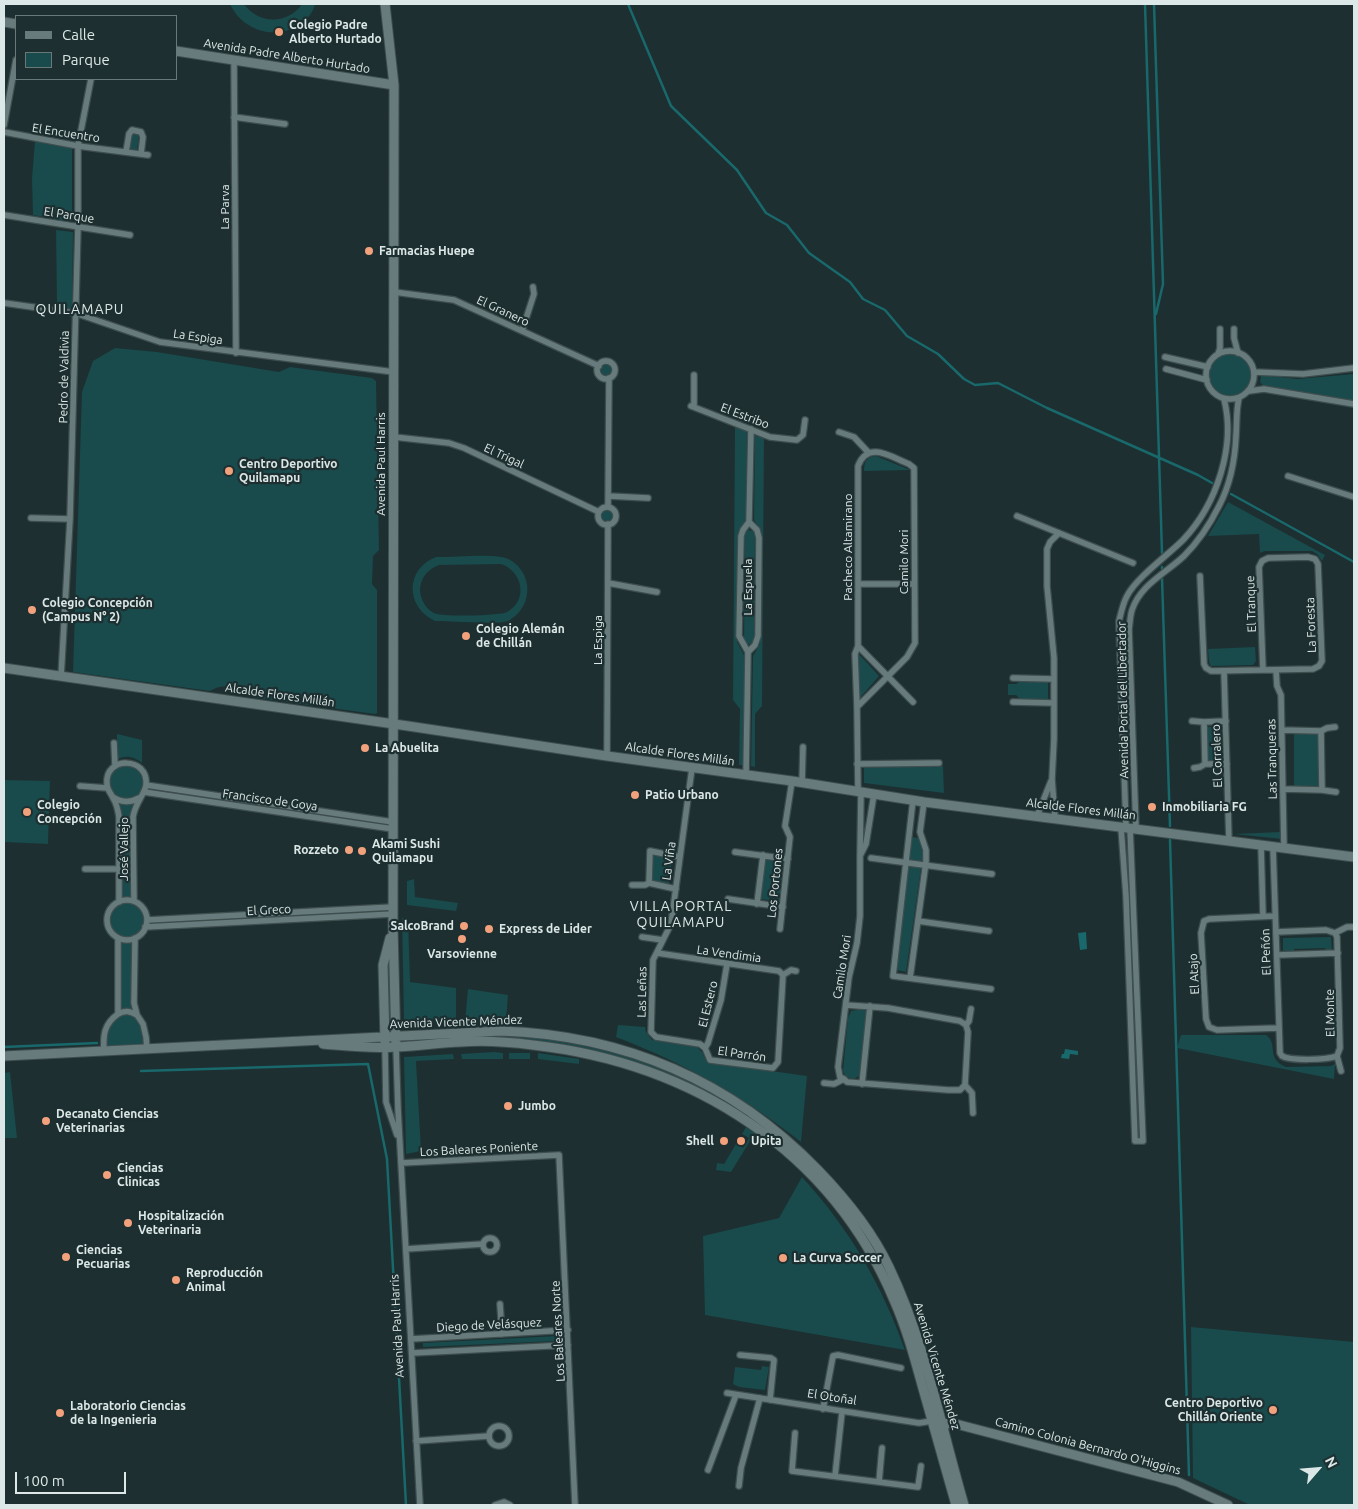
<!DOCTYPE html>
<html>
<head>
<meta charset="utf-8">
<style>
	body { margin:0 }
	#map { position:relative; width:1358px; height:1509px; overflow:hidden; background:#1d2f30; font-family:Ubuntu,sans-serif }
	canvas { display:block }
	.frame { position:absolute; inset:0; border:5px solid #dce7e7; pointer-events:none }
	.legend { position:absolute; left:15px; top:15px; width:162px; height:65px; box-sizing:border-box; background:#1d2f30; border:1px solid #697979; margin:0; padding:6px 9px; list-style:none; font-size:15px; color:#dce7e7 }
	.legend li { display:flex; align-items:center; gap:10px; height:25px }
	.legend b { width:25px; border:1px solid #697979 }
	.north { position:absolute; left:1293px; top:1444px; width:50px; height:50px; -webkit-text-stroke:4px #1d2f30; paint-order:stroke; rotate:63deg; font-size:14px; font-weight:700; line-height:20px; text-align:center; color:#dce7e7 }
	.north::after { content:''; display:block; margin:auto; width:18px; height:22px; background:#dce7e7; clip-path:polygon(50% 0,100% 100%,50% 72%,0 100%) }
	.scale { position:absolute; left:15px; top:1472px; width:111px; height:22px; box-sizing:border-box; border:2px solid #dce7e7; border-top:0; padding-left:6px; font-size:15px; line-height:18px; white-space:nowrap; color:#dce7e7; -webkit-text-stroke:4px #1d2f30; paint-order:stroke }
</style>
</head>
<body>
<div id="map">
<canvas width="1358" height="1509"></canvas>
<div class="frame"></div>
<ul class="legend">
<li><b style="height:6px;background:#677b7c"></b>Calle</li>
<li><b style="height:14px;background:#194a4c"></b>Parque</li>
</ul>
<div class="north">N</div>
<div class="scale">100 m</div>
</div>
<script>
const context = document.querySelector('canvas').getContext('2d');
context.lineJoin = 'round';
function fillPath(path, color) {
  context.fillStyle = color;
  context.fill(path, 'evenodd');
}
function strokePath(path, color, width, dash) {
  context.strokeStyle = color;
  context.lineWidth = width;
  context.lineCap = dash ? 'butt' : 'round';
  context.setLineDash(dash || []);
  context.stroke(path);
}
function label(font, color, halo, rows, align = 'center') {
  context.font = font + ' Ubuntu,sans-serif';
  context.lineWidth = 4.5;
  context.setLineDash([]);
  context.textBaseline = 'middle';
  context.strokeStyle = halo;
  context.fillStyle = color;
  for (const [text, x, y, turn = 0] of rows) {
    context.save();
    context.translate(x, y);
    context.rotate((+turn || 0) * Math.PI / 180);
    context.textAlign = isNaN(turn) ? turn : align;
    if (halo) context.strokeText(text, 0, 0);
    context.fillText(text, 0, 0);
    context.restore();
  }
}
fillPath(new Path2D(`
	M230 4H244C258 24 288 25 302 4H315C313 13 307 20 299 25 274 41 242 30 230 4Z
	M132 134 139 135 137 150 130 149Z
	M35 141 72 148V222L33 215 32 178Z
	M56 230 73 232 72 309 57 306Z
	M115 348 157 352 279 372 290 367 372 378 376 381 379 550 373 556 372 584 377 590V713L375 714 250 697C236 688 225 682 210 691L73 672 82 392 93 361Z
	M1208 376a22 22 0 1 1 44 0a22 22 0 1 1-44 0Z
	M601 370a6 6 0 1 1 12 0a6 6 0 1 1-12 0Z
	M1354 374V401L1263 386 1260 382 1261 376 1263 375 1297 379Z
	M735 426 747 431 746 520 738 534 737 642 745 657 744 765H739L740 709 733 700Z
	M755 436 764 437 762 706 755 714V767L751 766 753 656 760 644 761 532 754 520Z
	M876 456 910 470 864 471C864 461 867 457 876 456Z
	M1228 502 1325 555 1322 561 1317 554 1312 551H1265L1260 553 1259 534 1208 536Z
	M601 515a6 6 0 1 1 12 0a6 6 0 1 1-12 0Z
	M748 530 753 531 755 534 754 640 752 644H747L744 640 745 533Z
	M436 557C455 557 485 554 502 557 518 560 530 578 527 594 526 605 518 616 508 621 497 625 449 621 435 621 405 607 405 569 436 557ZM501 564C522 571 529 600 507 612 500 616 441 617 434 613 426 609 421 600 420 591 420 578 428 569 439 565Z
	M1255 647 1256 661 1253 665 1211 666 1209 662 1208 649Z
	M858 653 879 676 859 699Z
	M1020 681H1048V700L1020 699 1016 695H1008V684H1016Z
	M1220 726V760H1208L1207 727Z
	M1319 732 1320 788H1294V733Z
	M117 734 142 740V763C135 757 125 754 117 760Z
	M109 782a18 18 0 1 1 36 0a18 18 0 1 1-36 0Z
	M943 766 944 793 864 783V767Z
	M4 780 50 781 48 844 4 842Z
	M118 801 129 804 137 801 133 809V900H121L123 821 121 808Z
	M1281 832 1282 839 1234 834Z
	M911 837 918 838 923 854 906 972 897 970Z
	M653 855 672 858 669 884 652 881Z
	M765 860 784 862 779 901 760 899Z
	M414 879 415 897 458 903 456 911 407 905V881Z
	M109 920a18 18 0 1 1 36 0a18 18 0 1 1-36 0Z
	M402 918H408L410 982 456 988V1018L404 1021Z
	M1331 937 1332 951H1326L1325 948 1294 949V951L1283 952V938Z
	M120 942H134V1011L119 1010Z
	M468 989 508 995 506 1021 465 1022Z
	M862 1009 866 1011V1017L859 1076 854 1079 846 1077 843 1071 848 1018 851 1011Z
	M124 1013 136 1016 142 1024 145 1048 107 1050C104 1030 106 1023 124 1013Z
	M618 1025 645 1027 646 1032 652 1040 697 1047 702 1052 707 1062 807 1076 801 1142C744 1097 684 1063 616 1037Z
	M1181 1035H1266C1279 1044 1265 1058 1286 1067L1331 1066 1335 1064 1334 1079 1177 1048Z
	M487 1036 533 1037 556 1040 621 1054 664 1069 705 1087 752 1115 819 1174 864 1230 885 1265 909 1319 935 1411H933C920 1369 910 1325 892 1285 827 1145 685 1055 533 1040 492 1036 450 1040 408 1042V1038Z
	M494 1052 503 1053V1059H462L461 1054Z
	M509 1053H530V1059H509Z
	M538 1053 579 1059V1064L538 1059Z
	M453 1054 454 1059 416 1061 421 1151 406 1154 404 1057Z
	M10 1072 17 1138H4V1073Z
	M746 1127 755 1133 731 1172 716 1170 717 1163 724 1164 736 1144 743 1148 749 1138 742 1134Z
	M802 1177C849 1228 882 1285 905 1350L705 1315 703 1236 779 1218Z
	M1191 1327 1354 1342V1505H1250L1193 1478Z
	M557 1336V1341L423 1347V1343Z
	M762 1366 769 1367 765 1390 739 1387 733 1384 735 1367 761 1370Z`), '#194a4c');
fillPath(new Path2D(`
	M1086 932 1087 949 1080 950 1078 933Z
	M1065 1049 1078 1051V1055L1070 1054 1069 1059 1061 1058 1062 1054H1064Z`), '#19686b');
strokePath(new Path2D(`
	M628 4 671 106 737 170 766 213 787 225 809 253 850 282 863 299 885 310 907 336 938 354 964 379 975 385 998 383 1047 408 1198 475 1212 483
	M1145 4 1162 553
	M1154 4 1163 284 1156 314
	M1231 494 1354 562
	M1162 567V569
	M1162 578 1170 826
	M1170 840 1189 1475
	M4 1047 97 1043
	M141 1071 368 1064 387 1159 406 1505`), '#19686b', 2.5);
const street = new Path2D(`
	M234 61 236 353
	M234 117 285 124
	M4 125 16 60
	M4 132 78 146 148 155
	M126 152 129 134 132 130 141 132 143 137 141 154
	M4 215 130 235
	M394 292 454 300 599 366
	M4 303 75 313 160 342 394 372
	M1234 329V338L1238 353
	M522 331 534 294 533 287
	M1206 375a24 24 0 1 1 48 0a24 24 0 1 1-48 0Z
	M1218 354 1220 348V329
	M1165 357 1208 367
	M597 370a9 9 0 1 1 18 0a9 9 0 1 1-18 0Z
	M1166 369 1207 380
	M1254 372 1303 374 1354 368
	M1249 391 1264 389 1354 404
	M691 406 770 437 797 440 803 435 805 420
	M694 407V375
	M839 432 854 437 868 452
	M394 437 449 443 464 448 599 512
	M1288 476 1354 497
	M608 496 648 498
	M608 507 609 378
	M598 516a9 9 0 1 1 18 0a9 9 0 1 1-18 0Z
	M1017 516 1133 563
	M31 518 70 519
	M1200 576 1204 664 1206 668 1211 671 1313 669 1319 666 1322 661 1318 564 1315 559 1308 557 1268 558 1262 561 1259 567 1263 670
	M608 583 657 592
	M858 584H914
	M858 646 913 702
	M748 652 755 645 758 636 759 538 757 530 749 522
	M1276 670 1277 686 1281 695 1284 849
	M1224 671 1229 841
	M61 677 70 519 78 226V146L91 79
	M1013 678 1054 679
	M1013 702 1054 703
	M857 707 855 654 858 646V466C868 440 891 457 909 464L914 468 915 643 907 657 857 707 858 791
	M1192 721 1204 722
	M1226 721 1204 722 1205 764H1227
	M1282 730 1321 731 1322 790 1283 789
	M1321 731 1327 728 1335 727
	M114 743 115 766
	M607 756 608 524
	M857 764 939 763
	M692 768 671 924 653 960 651 1032 656 1037 700 1044 705 1048 710 1060 773 1068 778 1062 783 975
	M1194 768 1200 767 1205 764
	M746 776 748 652 739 636 741 536 743 530 749 522 751 429
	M802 783 803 747
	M146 785 393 822
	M80 786 107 788
	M1322 790 1336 792
	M144 792 393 829
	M861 792 860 856 866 844 874 794
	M113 797C122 803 130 803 139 798
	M913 800 893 976 991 989
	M1037 816 1051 781
	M1055 818 1052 779 1054 739V658L1047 586V549L1050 542 1059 533
	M1121 827 1126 896 1135 1141H1143L1130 828
	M1126 827 1119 621C1121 613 1123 603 1127 596 1136 578 1168 555 1183 540 1217 504 1236 446 1224 399
	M1136 829 1129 629C1130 623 1130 616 1132 610 1140 585 1166 573 1184 556 1199 541 1210 524 1219 506 1230 485 1235 459 1236 436 1237 423 1236 410 1239 398
	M1261 845 1263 916
	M1273 847 1280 1053 1282 1056C1290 1061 1327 1060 1337 1056
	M735 852 788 859
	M871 858 992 874
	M85 869H119
	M632 885H645L649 883
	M676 889 649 883 650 851 680 857
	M728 899 783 907
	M107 920a20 20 0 1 1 40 0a20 20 0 1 1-40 0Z
	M119 902V817C118 810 117 804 113 798 111 793 107 790 107 784 104 756 149 756 146 785 145 794 135 803 133 817L134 901
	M757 904 763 855
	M1275 916 1209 919 1204 921 1201 933 1206 1019 1209 1027 1217 1030 1278 1028
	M147 920 393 907
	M918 921 989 931
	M145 927 393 914
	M780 929 790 837 785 826 792 781
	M1276 932 1326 930 1335 933 1337 937 1340 1048 1337 1056 1341 1071
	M1335 933 1347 927H1354
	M642 937 663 940
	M135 938 134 1003 137 1015 143 1024 146 1037 147 1049
	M657 953 779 971 783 975
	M1277 955 1338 953
	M783 975 791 970 796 971
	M910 978 926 862V850L920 832 924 802
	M118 1014C125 1010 130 1011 137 1015
	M966 1025 969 1021 971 1009
	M385 1047 386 1102 397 1135
	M396 1047 398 1109 420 1505
	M705 1048 708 1043 721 1000 727 964
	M104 1051C103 1035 104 1024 118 1014V938
	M844 1079 847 1082 859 1083 948 1090H960L965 1085 968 1032 966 1025 960 1021 888 1008 846 1005
	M844 1079 840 1077 838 1067 849 977 857 943 860 916V856
	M824 1083 834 1084 844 1079
	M862 1084 870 1006
	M965 1085 972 1093 973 1113
	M401 1163 559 1155 575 1505
	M483 1245a7 7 0 1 1 14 0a7 7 0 1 1-14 0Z
	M406 1249 483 1244
	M500 1304 502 1334
	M411 1339 568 1330
	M412 1353 568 1345
	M740 1355 771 1358 774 1360 770 1400
	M727 1393 919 1423 932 1421
	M823 1409 833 1356 838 1355 901 1368
	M489 1436a10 10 0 1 1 20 0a10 10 0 1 1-20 0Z
	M795 1433 792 1471 918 1487 921 1466
	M416 1441 489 1436
	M708 1470 736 1395
	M835 1476 842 1412
	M879 1482 882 1448
	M739 1486 741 1468 760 1398
	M495 1505 504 1502 510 1505`);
const secondary = new Path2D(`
	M385 4 394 85 393 926 396 1047
	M4 22 16 24
	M176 51 394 85
	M4 668 408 726 607 756 792 781 924 802 1354 857
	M385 1042 383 965 390 938
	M323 1044C347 1046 371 1049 395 1047 417 1046 439 1043 461 1042 485 1040 509 1042 533 1045 692 1063 831 1150 894 1300 906 1327 914 1356 922 1385 933 1425 945 1465 956 1505
	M4 1056 501 1031C624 1035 732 1081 818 1170 846 1199 872 1231 889 1267 925 1342 941 1426 964 1505
	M937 1423 956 1424 1178 1482 1228 1505`);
strokePath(street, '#3e4d4e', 8);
strokePath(secondary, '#3e4d4e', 11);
strokePath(street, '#677b7c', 5.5);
strokePath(secondary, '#677b7c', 9);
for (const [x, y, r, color] of [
	[279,32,5,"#f1a17b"],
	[369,251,5,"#f1a17b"],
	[229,471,5,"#f1a17b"],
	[32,610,5,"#f1a17b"],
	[466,636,5,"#f1a17b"],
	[365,748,5,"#f1a17b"],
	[635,795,5,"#f1a17b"],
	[1152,807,5,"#f1a17b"],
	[27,812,5,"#f1a17b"],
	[349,850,5,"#f1a17b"],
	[362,851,5,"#f1a17b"],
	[464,926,5,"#f1a17b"],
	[489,929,5,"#f1a17b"],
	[462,939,5,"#f1a17b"],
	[508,1106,5,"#f1a17b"],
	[46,1121,5,"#f1a17b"],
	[724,1141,5,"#f1a17b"],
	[741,1141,5,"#f1a17b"],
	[107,1175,5,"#f1a17b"],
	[128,1223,5,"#f1a17b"],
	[66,1257,5,"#f1a17b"],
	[783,1258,5,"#f1a17b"],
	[176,1280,5,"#f1a17b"],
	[1273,1410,5,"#f1a17b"],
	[60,1413,5,"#f1a17b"]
]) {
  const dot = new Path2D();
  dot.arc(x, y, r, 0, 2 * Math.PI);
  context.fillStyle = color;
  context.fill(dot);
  strokePath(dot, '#1d2f30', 2);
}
label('bold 12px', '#dce7e7', '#1d2f30', [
	["Colegio Padre",289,25],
	["Alberto Hurtado",289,39],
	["Farmacias Huepe",379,251],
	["Centro Deportivo",239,464],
	["Quilamapu",239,478],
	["Colegio Concepción",42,603],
	["(Campus N° 2)",42,617],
	["Colegio Alemán",476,629],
	["de Chillán",476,643],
	["La Abuelita",375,748],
	["Patio Urbano",645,795],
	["Colegio",37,805],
	["Concepción",37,819],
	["Inmobiliaria FG",1162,807],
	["Akami Sushi",372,844],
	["Quilamapu",372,858],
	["Rozzeto",339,850,"right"],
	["SalcoBrand",454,926,"right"],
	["Express de Lider",499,929],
	["Varsovienne",462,954,"center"],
	["Jumbo",518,1106],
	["Decanato Ciencias",56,1114],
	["Veterinarias",56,1128],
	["Shell",714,1141,"right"],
	["Upita",751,1141],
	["Ciencias",117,1168],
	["Clinicas",117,1182],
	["Hospitalización",138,1216],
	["Veterinaria",138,1230],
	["Ciencias",76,1250],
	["Pecuarias",76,1264],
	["La Curva Soccer",793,1258],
	["Reproducción",186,1273],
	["Animal",186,1287],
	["Centro Deportivo",1263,1403,"right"],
	["Chillán Oriente",1263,1417,"right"],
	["Laboratorio Ciencias",70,1406],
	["de la Ingenieria",70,1420]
], 'left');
label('12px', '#dce7e7', '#1d2f30', [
	["Avenida Padre Alberto Hurtado",287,56,9],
	["El Encuentro",66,133,9],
	["La Parva",225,207,-90],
	["El Parque",69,215,9],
	["El Granero",503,311,25],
	["La Espiga",198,337,8],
	["Pedro de Valdivia",64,377,-89],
	["El Estribo",745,416,21],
	["El Trigal",504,456,25],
	["Avenida Paul Harris",381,464,-90],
	["Pacheco Altamirano",848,547,-90],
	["Camilo Mori",904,562,-90],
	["La Espuela",748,587,-90],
	["El Tranque",1251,604,-92],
	["La Foresta",1311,625,-92],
	["La Espiga",598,640,-90],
	["Alcalde Flores Millán",280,695,8],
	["Avenida Portal del Libertador",1123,700,-91],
	["Alcalde Flores Millán",680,754,8],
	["El Corralero",1217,756,-92],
	["Las Tranqueras",1272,759,-91],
	["Francisco de Goya",270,800,8],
	["Alcalde Flores Millán",1081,809,7],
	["José Vallejo",124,849,-90],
	["La Viña",669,861,-82],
	["Los Portones",775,883,-84],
	["El Greco",269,910,-3],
	["El Peñón",1266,952,-92],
	["La Vendimia",729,954,8],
	["Camilo Mori",842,967,-81],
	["El Atajo",1194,974,-93],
	["Las Leñas",642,992,-89],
	["El Estero",708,1004,-76],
	["El Monte",1330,1013,-91],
	["Avenida Vicente Méndez",456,1022,-2],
	["El Parrón",742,1054,8],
	["Los Baleares Poniente",479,1149,-3],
	["Diego de Velásquez",489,1325,-3],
	["Avenida Paul Harris",397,1326,-93],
	["Los Baleares Norte",558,1331,-93],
	["Avenida Vicente Méndez",937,1366,73],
	["El Otoñal",832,1397,9],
	["Camino Colonia Bernardo O'Higgins",1088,1446,15]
]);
context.letterSpacing = '1px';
label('14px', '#dce7e7', '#1d2f30', [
	["QUILAMAPU",80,309],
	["VILLA PORTAL",681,906],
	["QUILAMAPU",681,922]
]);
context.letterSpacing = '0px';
</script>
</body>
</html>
